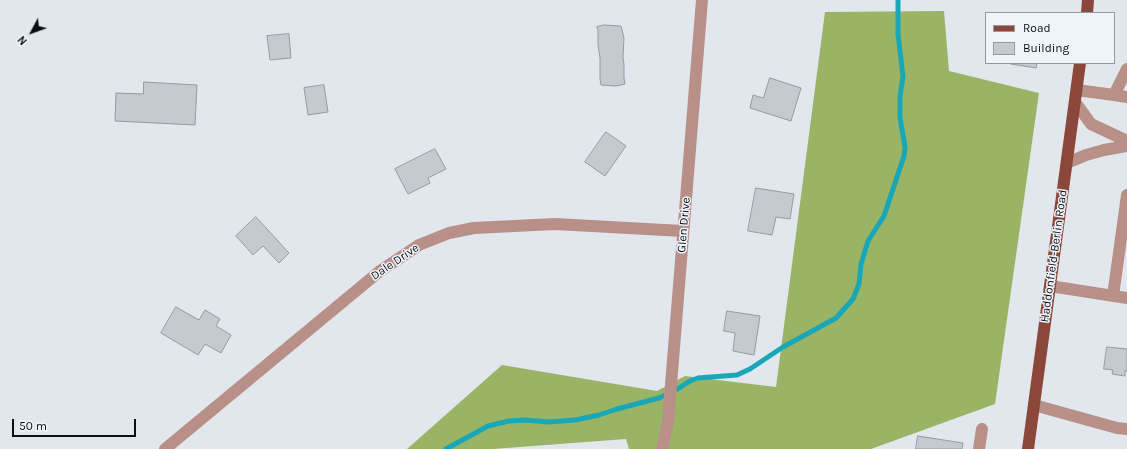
<!DOCTYPE html>
<html>
<head>
<meta charset="utf-8">
<style>
	body { margin:0 }
	#map { position:relative; width:1127px; height:449px; overflow:hidden; background:#e2e7ee; font-family:Karla,sans-serif }
	canvas { display:block }
	.legend { position:absolute; left:985px; top:12px; width:130px; height:52px; box-sizing:border-box; background:#eff4fb; border:1px solid #95989d; margin:0; padding:5px 7px; list-style:none; font-size:12px; color:#0d0e11 }
	.legend li { display:flex; align-items:center; gap:8px; height:20px }
	.legend b { width:20px; border:1px solid #95989d }
	.north { position:absolute; left:12px; top:12px; width:40px; height:40px; -webkit-text-stroke:3px #eff4fb; paint-order:stroke; rotate:229deg; font-size:11px; font-weight:700; line-height:16px; text-align:center; color:#0d0e11 }
	.north::after { content:''; display:block; margin:auto; width:14px; height:18px; background:#0d0e11; clip-path:polygon(50% 0,100% 100%,50% 72%,0 100%) }
	.scale { position:absolute; left:12px; top:419px; width:124px; height:18px; box-sizing:border-box; border:2px solid #0d0e11; border-top:0; padding-left:5px; font-size:12px; line-height:14px; white-space:nowrap; color:#0d0e11; -webkit-text-stroke:3px #eff4fb; paint-order:stroke }
</style>
</head>
<body>
<div id="map">
<canvas width="1127" height="449"></canvas>
<ul class="legend">
<li><b style="height:5px;background:#8a473a"></b>Road</li>
<li><b style="height:11px;background:#c5cad0"></b>Building</li>
</ul>
<div class="north">N</div>
<div class="scale">50 m</div>
</div>
<script>
const context = document.querySelector('canvas').getContext('2d');
context.lineJoin = 'round';
function fillPath(path, color) {
  context.fillStyle = color;
  context.fill(path, 'evenodd');
}
function strokePath(path, color, width, dash) {
  context.strokeStyle = color;
  context.lineWidth = width;
  context.lineCap = dash ? 'butt' : 'round';
  context.setLineDash(dash || []);
  context.stroke(path);
}
function label(font, color, halo, rows, align = 'center') {
  context.font = font + ' Karla,sans-serif';
  context.lineWidth = 3;
  context.setLineDash([]);
  context.textBaseline = 'middle';
  context.strokeStyle = halo;
  context.fillStyle = color;
  for (const [text, x, y, turn = 0] of rows) {
    context.save();
    context.translate(x, y);
    context.rotate((+turn || 0) * Math.PI / 180);
    context.textAlign = isNaN(turn) ? turn : align;
    if (halo) context.strokeText(text, 0, 0);
    context.fillText(text, 0, 0);
    context.restore();
  }
}
fillPath(new Path2D(`
	M944 11 949 71 1039 93 995 404 871 449H629L626 439 493 449H407L502 365 657 391 685 376 776 387 825 12Z`), '#99b464');
strokePath(new Path2D(`
	M446 449 488 426 509 421 525 420 549 422 575 420 599 415 617 409 659 398 676 390 690 381 698 378 737 375 750 369 783 347 836 318 853 299 859 284 861 264 868 241 884 216 904 156 905 147 900 118V96L903 77 898 34V0`), '#19a7b7', 5);
const building = new Path2D(`
	M604 25 621 26 624 38 623 57 624 65V78L625 84 616 86 601 85 600 79V58L598 45V30L597 27Z
	M289 34 291 58 270 60 267 36Z
	M1011 63H1037L1036 68 1011 64Z
	M770 78 801 88 791 121 750 108 753 95 763 98Z
	M144 82 197 85 195 125 115 121 116 93 143 94Z
	M324 85 328 112 308 115 304 88Z
	M606 132 626 146 605 176 585 162Z
	M435 149 446 169 428 178 430 183 408 194 395 169Z
	M756 188 794 194 790 219 776 217 772 235 748 231Z
	M256 217 289 253 279 263 263 246 253 255 236 236Z
	M176 307 199 320 205 310 220 319 216 326 231 335 221 353 205 344 198 355 161 333Z
	M727 311 760 316 754 355 733 351 735 333 724 331Z
	M1107 347 1127 349V371H1125V376L1112 374 1113 370 1104 369Z
	M918 436 963 443 962 449H916Z`);
fillPath(building, '#c5cad0');
strokePath(building, '#969aa1', 1);
strokePath(new Path2D(`
	M1127 69 1114 95 1127 97
	M1077 90 1114 95
	M1075 102 1091 124 1127 141
	M1067 163 1086 155 1104 150 1127 146
	M1050 286 1127 298
	M1113 296 1127 195
	M1034 405 1117 428 1127 429
	M165 449 380 271 419 245 449 233 474 228 555 224 683 231
	M662 449 668 422 702 0
	M979 449 982 429`), '#b89088', 12);
strokePath(new Path2D(`
	M1087 13 1088 0
	M1028 449 1080 63`), '#8a473a', 12);
label('12px', '#0d0e11', '#eff4fb', [
	["Glen Drive",684,225,-85],
	["Haddonfield-Berlin Road",1054,256,-82],
	["Dale Drive",395,262,-34]
]);
</script>
</body>
</html>
